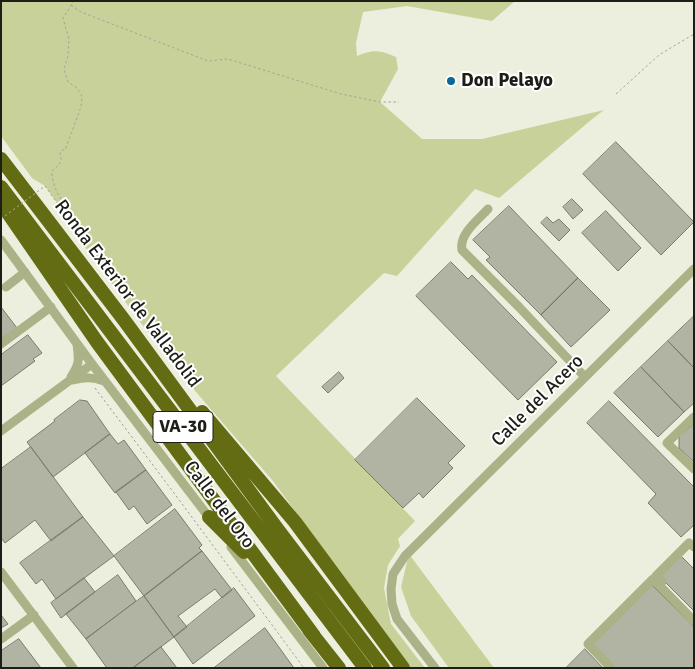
<!DOCTYPE html>
<html>
<head>
<meta charset="utf-8">
<style>
	body { margin:0 }
	#map { position:relative; width:695px; height:669px; overflow:hidden; background:#ecefdd; font-family:Signika,sans-serif }
	canvas { display:block }
	.frame { position:absolute; inset:0; border:2px solid #1d1e17; pointer-events:none }
</style>
</head>
<body>
<div id="map">
<canvas width="695" height="669"></canvas>
<div class="frame"></div>
</div>
<script>
const context = document.querySelector('canvas').getContext('2d');
context.lineJoin = 'round';
function fillPath(path, color) {
  context.fillStyle = color;
  context.fill(path, 'evenodd');
}
function strokePath(path, color, width, dash) {
  context.strokeStyle = color;
  context.lineWidth = width;
  context.lineCap = dash ? 'butt' : 'round';
  context.setLineDash(dash || []);
  context.stroke(path);
}
function label(font, color, halo, rows, align = 'center') {
  context.font = font + ' Signika,sans-serif';
  context.lineWidth = 4;
  context.setLineDash([]);
  context.textBaseline = 'middle';
  context.strokeStyle = halo;
  context.fillStyle = color;
  for (const [text, x, y, turn = 0] of rows) {
    context.save();
    context.translate(x, y);
    context.rotate((+turn || 0) * Math.PI / 180);
    context.textAlign = isNaN(turn) ? turn : align;
    if (halo) context.strokeText(text, 0, 0);
    context.fillText(text, 0, 0);
    context.restore();
  }
}
fillPath(new Path2D(`
	M1 1H515L492 21 407 6 363 12 356 43 357 56C373 49 380 50 396 57L398 69 380 102 422 139H482L604 110 591 120 499 198 475 189 397 276 384 273 276 376 415 521 398 539 400 546 388 565 384 588 391 624 425 668H410L273 481 196 392 141 323 79 239 77 231 45 186 32 178 1 136Z
	M409 554 494 668H449L411 616 401 587Z`), '#c8d19a');
const building = new Path2D(`
	M616 142 694 222 661 255 583 174Z
	M572 199 583 210 573 219 563 207Z
	M509 206 578 278 541 315 486 260 490 257 473 240Z
	M606 211 641 248 618 271 582 233Z
	M547 217 553 223 559 219 570 230 559 241 541 223Z
	M451 262 468 279 472 275 557 362 518 400 416 296Z
	M578 278 610 310 571 347 541 315Z
	M1 307 17 328 1 339Z
	M694 316V368L668 341Z
	M28 335 42 353 33 359 35 361 1 386V355Z
	M668 341 694 368V403L684 412 641 367Z
	M641 367 684 412 658 437 614 393Z
	M339 372 344 378 328 393 322 387Z
	M417 398 465 446 448 463 453 468 423 498 419 493 403 508 355 460Z
	M80 400 87 401 110 434 53 477 27 442 55 421 54 420Z
	M609 401 694 487V525L681 537 648 503 656 494 587 423Z
	M694 424V462L679 448V437Z
	M110 434 118 444 124 440 146 470 115 493 85 453Z
	M31 447 83 517 51 541 35 520 5 543 1 538V469Z
	M146 470 172 505 147 524 134 506 129 510 116 492Z
	M175 509 202 545 199 548 202 551 144 596 114 556Z
	M83 517 114 556 56 599 42 579 36 584 20 563Z
	M202 551 232 590 222 598 215 589 178 616 187 627 174 637 144 596Z
	M681 556 694 569V611L660 577Z
	M118 575 136 601 86 639 66 614Z
	M84 578 95 592 61 618 51 603Z
	M651 584 694 627V668H613L590 645Z
	M234 588 255 616 193 664 174 637Z
	M144 596 174 637 133 668H107L86 639Z
	M1 615 8 624 1 628Z
	M265 628 294 668H214Z
	M19 639 41 668H1V651Z
	M161 647 177 668H133Z
	M585 649 603 668H566Z`);
fillPath(building, '#b1b4a3');
strokePath(building, '#797c6c', 1);
strokePath(new Path2D(`
	M71 5 81 12 208 61 228 59 341 94 380 102H399
	M616 94 659 55 694 34
	M45 186 77 231 81 227C69 212 51 190 52 171 59 165 63 162 60 153L62 150H65L81 107 82 96 77 88 68 82 64 69 68 56 69 40 63 18 74 1
	M95 388 171 489 304 668`), '#a3a597', 1, [2.5, 2.5]);
strokePath(new Path2D(`
	M488 209C478 220 459 234 462 250L519 307 585 377
	M1 240 92 364 211 520
	M6 287 25 272
	M1 344 51 307
	M71 377C80 363 79 360 77 344
	M73 380C85 377 93 377 104 381
	M694 417 667 443 694 469
	M1 431 92 364
	M231 547 323 668
	M1 572 73 668
	M662 582 656 576 689 543 694 547
	M1 639 34 615
	M435 668 397 619 392 604 391 589 393 574 405 556 694 269
	M611 668 588 644 653 579 694 621`), '#abb287', 9);
strokePath(new Path2D(`
	M1 159 124 320 278 530 383 668
	M1 187 365 668
	M1 203 97 342 314 636
	M202 412 295 522 403 668
	M209 517 244 552
	M309 630 339 668`), '#636c13', 14);
strokePath(new Path2D(`
	M1 219 45 186`), '#a3a597', 1, [2.5, 2.5]);
for (const [x, y, r, color] of [
	[451,81,5,"#086897"]
]) {
  const dot = new Path2D();
  dot.arc(x, y, r, 0, 2 * Math.PI);
  context.fillStyle = color;
  context.fill(dot);
  strokePath(dot, '#fff', 2);
}
for (const [x, y, w] of [
	[183,427,60]
]) {
  const box = new Path2D();
  box.roundRect(x - w / 2, y - 15.5, w, 31, 4);
  context.fillStyle = '#fff';
  context.fill(box);
  strokePath(box, '#1d1e17', 1);
}
label('bold 18px', '#1d1e17', null, [
	["VA-30",183,427]
]);
label('bold 19px', '#1d1e17', '#fff', [
	["Don Pelayo",461,81]
], 'left');
label('19px', '#1d1e17', '#fff', [
	["Ronda Exterior de Valladolid",127,294,53],
	["Calle del Acero",538,401,-45],
	["Calle del Oro",219,505,53]
]);
</script>
</body>
</html>
